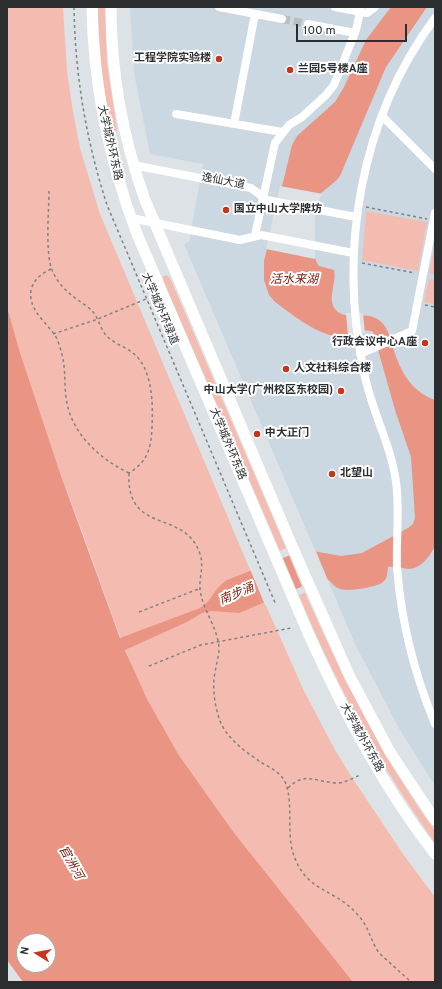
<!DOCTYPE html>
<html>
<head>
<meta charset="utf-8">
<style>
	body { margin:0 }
	#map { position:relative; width:442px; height:989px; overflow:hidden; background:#dce2e6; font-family:Overpass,sans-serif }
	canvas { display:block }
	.frame { position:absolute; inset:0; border:8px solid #2b2d2f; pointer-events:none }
	.north { position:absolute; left:16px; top:933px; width:40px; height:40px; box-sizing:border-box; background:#fff; border:1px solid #aaabac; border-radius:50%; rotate:281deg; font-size:11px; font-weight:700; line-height:16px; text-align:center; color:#2b2d2f }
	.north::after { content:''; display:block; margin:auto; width:14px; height:18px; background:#c2371d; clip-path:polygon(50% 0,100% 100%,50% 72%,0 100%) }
	.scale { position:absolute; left:296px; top:24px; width:111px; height:18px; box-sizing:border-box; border:2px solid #2b2d2f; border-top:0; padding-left:5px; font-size:12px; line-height:14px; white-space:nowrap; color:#2b2d2f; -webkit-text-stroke:3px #fff; paint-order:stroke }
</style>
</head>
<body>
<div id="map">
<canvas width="442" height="989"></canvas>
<div class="frame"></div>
<div class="north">N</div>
<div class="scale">100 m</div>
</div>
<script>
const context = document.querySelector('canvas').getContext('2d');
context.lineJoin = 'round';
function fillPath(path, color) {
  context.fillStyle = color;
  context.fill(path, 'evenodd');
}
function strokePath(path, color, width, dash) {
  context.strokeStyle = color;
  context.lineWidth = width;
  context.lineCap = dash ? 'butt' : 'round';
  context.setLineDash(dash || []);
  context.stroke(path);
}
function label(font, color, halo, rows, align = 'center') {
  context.font = font + ' Overpass,"Noto Sans SC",sans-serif';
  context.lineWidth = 4;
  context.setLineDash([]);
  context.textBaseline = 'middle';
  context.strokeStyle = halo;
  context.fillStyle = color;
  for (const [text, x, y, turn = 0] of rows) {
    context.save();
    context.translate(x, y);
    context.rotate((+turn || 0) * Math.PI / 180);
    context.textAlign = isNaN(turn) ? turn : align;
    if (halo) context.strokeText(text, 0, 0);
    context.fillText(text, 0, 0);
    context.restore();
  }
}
fillPath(new Path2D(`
	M130 7H435V786L400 730 356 646 184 244 189 242 203 164 150 154 134 73Z`), '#cbd7e1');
fillPath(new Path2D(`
	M7 7H63L67 71 72 106 80 148 100 214 248 565 303 689 335 750 351 776 403 854 435 897V982H353C294 908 227 832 177 753 132 682 109 604 80 526 54 455 24 381 7 307Z
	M98 7H105L107 64 117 130 114 133 112 132C103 90 99 50 98 7Z
	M366 211 427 222 418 271 362 260Z
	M435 245V274L429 273Z
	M166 275 170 278 286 548 280 551 163 280V277Z
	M429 279 435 280V304L424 302Z
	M305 593C342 676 382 757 435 831V843C380 765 335 683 299 595Z`), '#f4bcb0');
fillPath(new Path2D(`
	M391 7H427L386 67 340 176C333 186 320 190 316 201 314 217 309 253 319 266L334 270C337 282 327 298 335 309 347 324 369 306 384 325 389 332 391 340 393 348 400 370 411 392 435 400V546C430 556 421 569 408 569 401 568 395 566 388 567 387 572 388 578 383 582 378 587 347 592 340 589 334 587 332 582 327 579H320L239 613 212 611 202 613 187 622 125 650 147 699 178 754 234 833 353 982H23L7 960V307L20 353 59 470 120 638 200 608C212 601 215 587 227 580L298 552 313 551 341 556 362 553 408 528 413 524 415 517 411 457 395 410 373 332C363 327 347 337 336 336 318 335 288 312 274 301L269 295 264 280V261L292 145 297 136 335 102 344 87 366 40ZM24 941H48V965H24Z`), '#ea9583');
fillPath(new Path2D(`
	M280 186 323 194 318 201 315 212V259L266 249Z
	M346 313H363L365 333 348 336Z
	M303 549H315L329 583 322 581 303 589 288 553Z
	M282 556 297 591 265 605 250 569Z`), '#dce2e6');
strokePath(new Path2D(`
	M282 19 308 24`), '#b9bec1', 8, [8, 4]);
strokePath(new Path2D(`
	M74 7C75 75 86 140 107 205L276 605
	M49 191C49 211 45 252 52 270 60 289 74 297 89 308 98 315 99 326 105 334 112 343 124 346 133 353 153 369 153 404 152 427 151 449 148 461 129 473
	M366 207 427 219
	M362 263 415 273
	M51 269C41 274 34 279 31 290 28 311 47 322 56 337 58 341 60 347 61 351 66 367 64 381 66 397 70 432 98 458 129 473
	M425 305 435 307
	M53 334 98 319 146 299
	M129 473C126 536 185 508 200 554 205 567 197 582 201 595 205 613 219 631 219 650 218 660 215 670 214 679 213 692 215 706 219 718 225 738 246 752 262 763 269 767 277 771 282 777 295 793 286 831 293 853 306 893 333 887 357 914 369 926 370 940 379 953L411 982
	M139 612 201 588
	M149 666 201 645 291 628
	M288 788C305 771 316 782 336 783 343 784 353 778 360 775`), '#7f8285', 1.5, [3, 3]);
strokePath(new Path2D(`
	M219 7 282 19
	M335 7 367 13 375 7
	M435 18C360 119 338 251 364 372 371 410 391 444 396 482 400 510 396 538 397 567 401 621 414 673 435 724
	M308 24 355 33
	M176 114 282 132
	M382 116 435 169
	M234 124 255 14
	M133 165 251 188 267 200 356 217
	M131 218 240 240 261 235 353 253
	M255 235 275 143 289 125 302 117 326 95 334 85 356 30 360 12
	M360 354 412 331 435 213`), '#fff', 8);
strokePath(new Path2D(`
	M92 7C93 86 109 160 137 234L309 635C344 712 383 787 435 854
	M111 7C111 73 123 138 145 200L292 546 349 675 390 752 435 820`), '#fff', 11);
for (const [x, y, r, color] of [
	[219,59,4,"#c2371d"],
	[290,70,4,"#c2371d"],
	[226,210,4,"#c2371d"],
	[425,343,4,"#c2371d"],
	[286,369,4,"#c2371d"],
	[341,391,4,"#c2371d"],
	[257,434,4,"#c2371d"],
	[332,474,4,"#c2371d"]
]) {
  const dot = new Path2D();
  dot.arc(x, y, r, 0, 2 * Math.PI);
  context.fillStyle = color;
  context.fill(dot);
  strokePath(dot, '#fff', 1.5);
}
label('bold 11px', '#2b2d2f', '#fff', [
	["工程学院实验楼",211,59,"right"],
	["兰园5号楼A座",298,70],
	["国立中山大学牌坊",234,210],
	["行政会议中心A座",417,343,"right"],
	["人文社科综合楼",294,369],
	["中山大学(广州校区东校园)",333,391,"right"],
	["中大正门",265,434],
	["北望山",340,474]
], 'left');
label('11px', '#2b2d2f', '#fff', [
	["大学城外环东路",109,143,77],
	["逸仙大道",223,182,11],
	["大学城外环绿道",159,309,67],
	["大学城外环东路",227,444,67],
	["大学城外环东路",361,738,61]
]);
label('italic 12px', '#7d1a07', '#fff', [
	["活水来湖",294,281],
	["南步涌",237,595,-23],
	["官洲河",70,863,60]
]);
</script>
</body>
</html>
